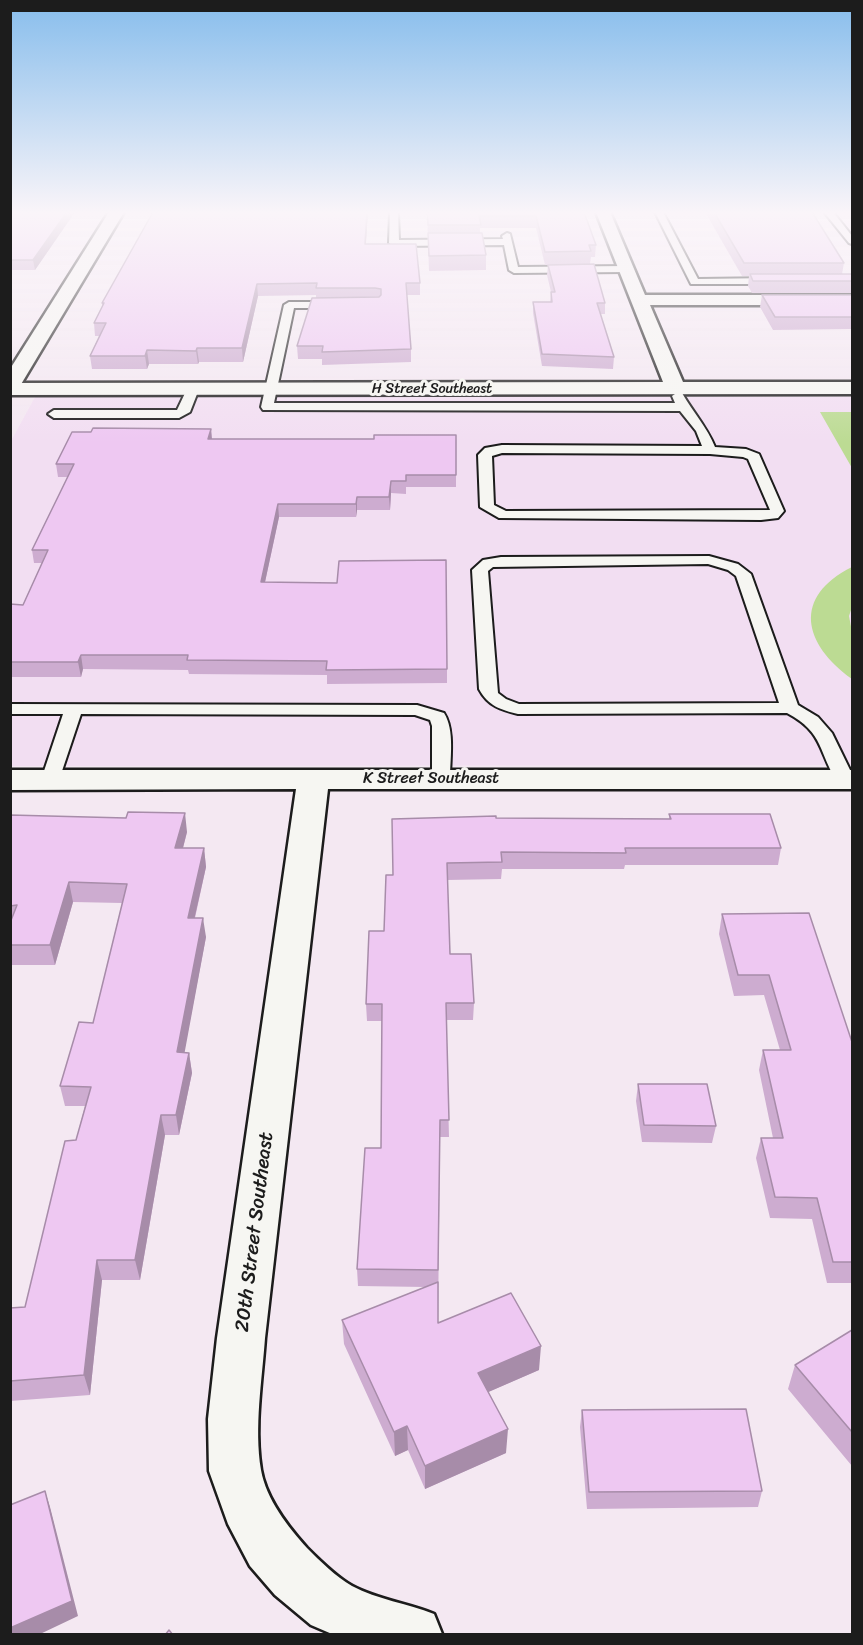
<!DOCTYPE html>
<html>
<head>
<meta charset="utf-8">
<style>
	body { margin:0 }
	#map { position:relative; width:863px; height:1645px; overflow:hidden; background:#f4e8f2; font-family:Sriracha,sans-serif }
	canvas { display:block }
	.frame { position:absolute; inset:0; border:12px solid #1c1c1c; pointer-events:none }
</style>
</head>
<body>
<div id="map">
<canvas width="863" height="1645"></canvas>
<div class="frame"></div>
</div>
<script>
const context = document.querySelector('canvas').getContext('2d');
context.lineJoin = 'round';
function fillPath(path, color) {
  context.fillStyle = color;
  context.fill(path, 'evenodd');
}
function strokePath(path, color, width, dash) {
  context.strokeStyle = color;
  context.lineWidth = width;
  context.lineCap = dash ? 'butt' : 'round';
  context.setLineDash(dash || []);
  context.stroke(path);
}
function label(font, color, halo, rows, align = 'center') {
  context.font = font + ' Sriracha,sans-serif';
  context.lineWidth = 6;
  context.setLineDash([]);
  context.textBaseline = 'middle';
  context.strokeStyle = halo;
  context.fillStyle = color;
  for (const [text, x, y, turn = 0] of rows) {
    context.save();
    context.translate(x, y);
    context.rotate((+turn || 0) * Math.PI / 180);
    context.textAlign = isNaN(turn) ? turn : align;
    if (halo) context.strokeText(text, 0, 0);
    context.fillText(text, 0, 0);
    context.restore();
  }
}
fillPath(new Path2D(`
	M35 397H852V765L11 766V441Z`), '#f2def2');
fillPath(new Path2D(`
	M820 412H852V468Z
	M852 567V607L849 616 852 632V679C803 644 792 597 852 567Z`), '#bcdb93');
const service = new Path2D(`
	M390 212H398L399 240 503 239 502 236 507 233 510 234 518 267 626 266 631 269 626 272 514 273 509 270 504 245 394 246 389 243Z
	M655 212H663L698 279 774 278 779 281 774 284H691Z
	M824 212H833L852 236V244L849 243Z
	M289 302H336L341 305 336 308H294L274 403H675L672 396 678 392 682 393C693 412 707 427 715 447L746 449 759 454 784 511 778 518 761 520 499 518 480 507 478 455 485 448 502 445 702 446 696 431 680 411 263 410 261 407 284 305ZM502 453 710 454 743 457 748 459 770 510 506 511 494 505 492 456Z
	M193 385 199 389 190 412 179 418H54L48 414 54 410H177L187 389Z
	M709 556 738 564 751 574 798 705 818 717 832 733 852 774V783H838C818 753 825 733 787 713L518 714C501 710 488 706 479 689L472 570 483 560 501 557ZM708 564 728 570 736 576 779 703 519 704 506 699 498 693 488 571 493 567Z
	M10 704 417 705 444 713C455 730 450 759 450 779L448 783H434L432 779V726L430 720 415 715 81 714 59 780 57 784H43L41 780 63 714H10Z`);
const minor = new Path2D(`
	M596 212H610L645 295H852V305H650L683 382H852V394L10 395V383L663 382Z
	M10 770H852V789H328L265 1338C262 1381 254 1427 261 1470 266 1499 288 1527 307 1548 320 1561 336 1577 352 1586 378 1600 407 1603 434 1614L442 1634H332L311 1625 275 1595 250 1566 228 1524 209 1471 208 1419 217 1338 296 789 10 790Z`);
const tertiary = new Path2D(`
	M109 212H124L20 386 17 390 10 392V369Z`);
strokePath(service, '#1c1c1c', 4);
strokePath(minor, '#1c1c1c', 5);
strokePath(tertiary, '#1c1c1c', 5);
fillPath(service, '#f6f6f2');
fillPath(minor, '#f6f6f2');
fillPath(tertiary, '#f6f6f2');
fillPath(new Path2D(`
	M10 212H75L35 270H10Z
	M153 212H368L366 244 420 283V295H407L411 349V362L322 365V359H298L297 346 316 298V295L258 296 243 362H199L198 364H149L147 369H92L90 356 99 336H95L94 323 102 307V303Z
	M427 212H584L596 245 595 257H591L590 264 545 265 536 228H480V233L486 255V270L429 271Z
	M705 212H812L844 263 842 274 852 275V293H752L748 286 749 276H742Z
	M548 265 605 303V314H600L614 357 613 369 542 366 533 313V302H550L551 292 547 275Z
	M762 295H852V332L851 329 773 330 760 307Z
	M211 429 212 439 456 475V487H406V494L391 493 390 510H357L356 517H279L265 582 447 669V683L327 684V675L189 674 188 670 83 669 81 677H10V604L23 605 42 563H34L32 550 68 477H58L56 464 91 432Z
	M669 814 781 848 778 865H625L624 869H502L501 879 447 880 450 954 474 1003 473 1020H446L449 1137H440L438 1323 539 1370 488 1392 506 1453 425 1489 408 1450 395 1456 344 1344 342 1320 426 1287 358 1286 357 1269 381 1148 382 1021H367L366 1004 384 931 393 875 496 818 669 819Z
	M10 815 187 832 183 848H204L206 867 195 918 206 937 184 1052 189 1053 192 1073 179 1135H165L140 1280H102L90 1395 10 1401V1308L25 1307 76 1140 85 1106H65L60 1086 93 1023 122 903 73 902 55 965H10Z
	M722 914 852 1042V1283H827L812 1219 770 1218 756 1158 761 1138H773L759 1070 763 1050H780L764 995 734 996 719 934Z
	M638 1084 716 1126 712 1143 642 1142 636 1101Z
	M852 1330V1466L788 1389 795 1365Z
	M582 1410 762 1491 758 1507 587 1509 580 1427Z`), '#cdacd0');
fillPath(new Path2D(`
	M67 212H75L35 270 33 260Z
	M367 212H368L365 255V244Z
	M257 284 258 296 243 362 242 348Z
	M197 348 199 362 198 364 196 351Z
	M147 350 149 364 147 369 145 356Z
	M211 429 212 441 208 439Z
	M391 481V493L390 510 389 497Z
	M357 497V510L356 517V504Z
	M278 504 279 517 262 596 261 582Z
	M81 655 83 669 81 677 78 662Z
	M185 813 187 832 178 867 175 848Z
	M204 848 206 867 190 938 188 918Z
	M69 882 73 902 55 965 50 945Z
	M203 918 206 937 181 1072 177 1052Z
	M189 1053 192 1073 179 1135 176 1115Z
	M161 1115 165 1135 140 1280 135 1260Z
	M97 1260 102 1280 90 1395 84 1375Z
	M541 1346 539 1370 477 1397 478 1373Z
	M407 1426 408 1450 395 1456 394 1432Z
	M508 1429 506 1453 425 1489V1466Z
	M45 1491 50 1507 78 1616 38 1635H10V1628Z`), '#a78ca9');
const building = new Path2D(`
	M10 212H67L33 260H10Z
	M153 212H367L365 244H416L420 283H406L411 349 322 352 323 346H297L312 298 379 297 381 295V289L375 288H316L317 283 257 284 242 348H197L196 351 147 350 145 356H90L106 323H94L104 303H102Z
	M427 212H584L596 245H589L591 251 545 252 536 216H479L481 225H428Z
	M714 212H812L844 263H744Z
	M428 233H482L486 255 429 256Z
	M594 264 605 303H597L614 357 542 354 533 302H552L551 292H555L548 265Z
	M750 274H852V281H753Z
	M762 295H852V317H775Z
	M93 428 211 429 208 439H374V435H456V475H406V481H391L389 497H357L356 504H278L261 582 337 583 339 561 446 560 447 669 326 670 327 661 187 660 188 655H81L78 662H10V604L23 605 48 550H32L74 464H56L72 432H91Z
	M128 812 185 813 175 848H204L188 918H203L177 1052 189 1053 176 1115H161L135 1260H97L84 1375 10 1381V1308L25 1307 65 1141 76 1140 91 1087 60 1086 79 1022 93 1023 127 884 69 882 50 945H10V923L17 905 10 906V815L126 818Z
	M669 814H770L781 848H625L626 853 501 852 502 862 447 863 450 954H471L474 1003H446L449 1120H440L438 1270 357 1269 365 1148H381L382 1004H366L369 931H384L386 875H393L392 819 496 816V818L671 819Z
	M809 913 852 1042V1262H833L817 1198 775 1197 761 1138H783L763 1050H791L769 975H738L722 914Z
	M638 1084H707L716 1126 644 1125Z
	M438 1282V1323L511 1293 541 1346 478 1373 508 1429 425 1466 407 1426 394 1432 342 1320Z
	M852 1330V1432L795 1365Z
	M746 1409 762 1491 589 1492 582 1410Z
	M45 1491 72 1601 10 1628V1505Z
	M169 1630 173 1635H165Z`);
fillPath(building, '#eec8f2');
strokePath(building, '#a78ca9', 1.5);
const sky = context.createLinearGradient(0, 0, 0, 443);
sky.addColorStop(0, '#87bdec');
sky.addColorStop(0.48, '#faf5f9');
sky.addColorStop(1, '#faf5f900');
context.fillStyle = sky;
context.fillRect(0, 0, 863, 443);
label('14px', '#1c1c1c', '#f6f6f2', [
	["H Street Southeast",432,389]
]);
label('16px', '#1c1c1c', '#f6f6f2', [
	["K Street Southeast",431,779]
]);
label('20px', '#1c1c1c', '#f6f6f2', [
	["20th Street Southeast",255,1232,-83]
]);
</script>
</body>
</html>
